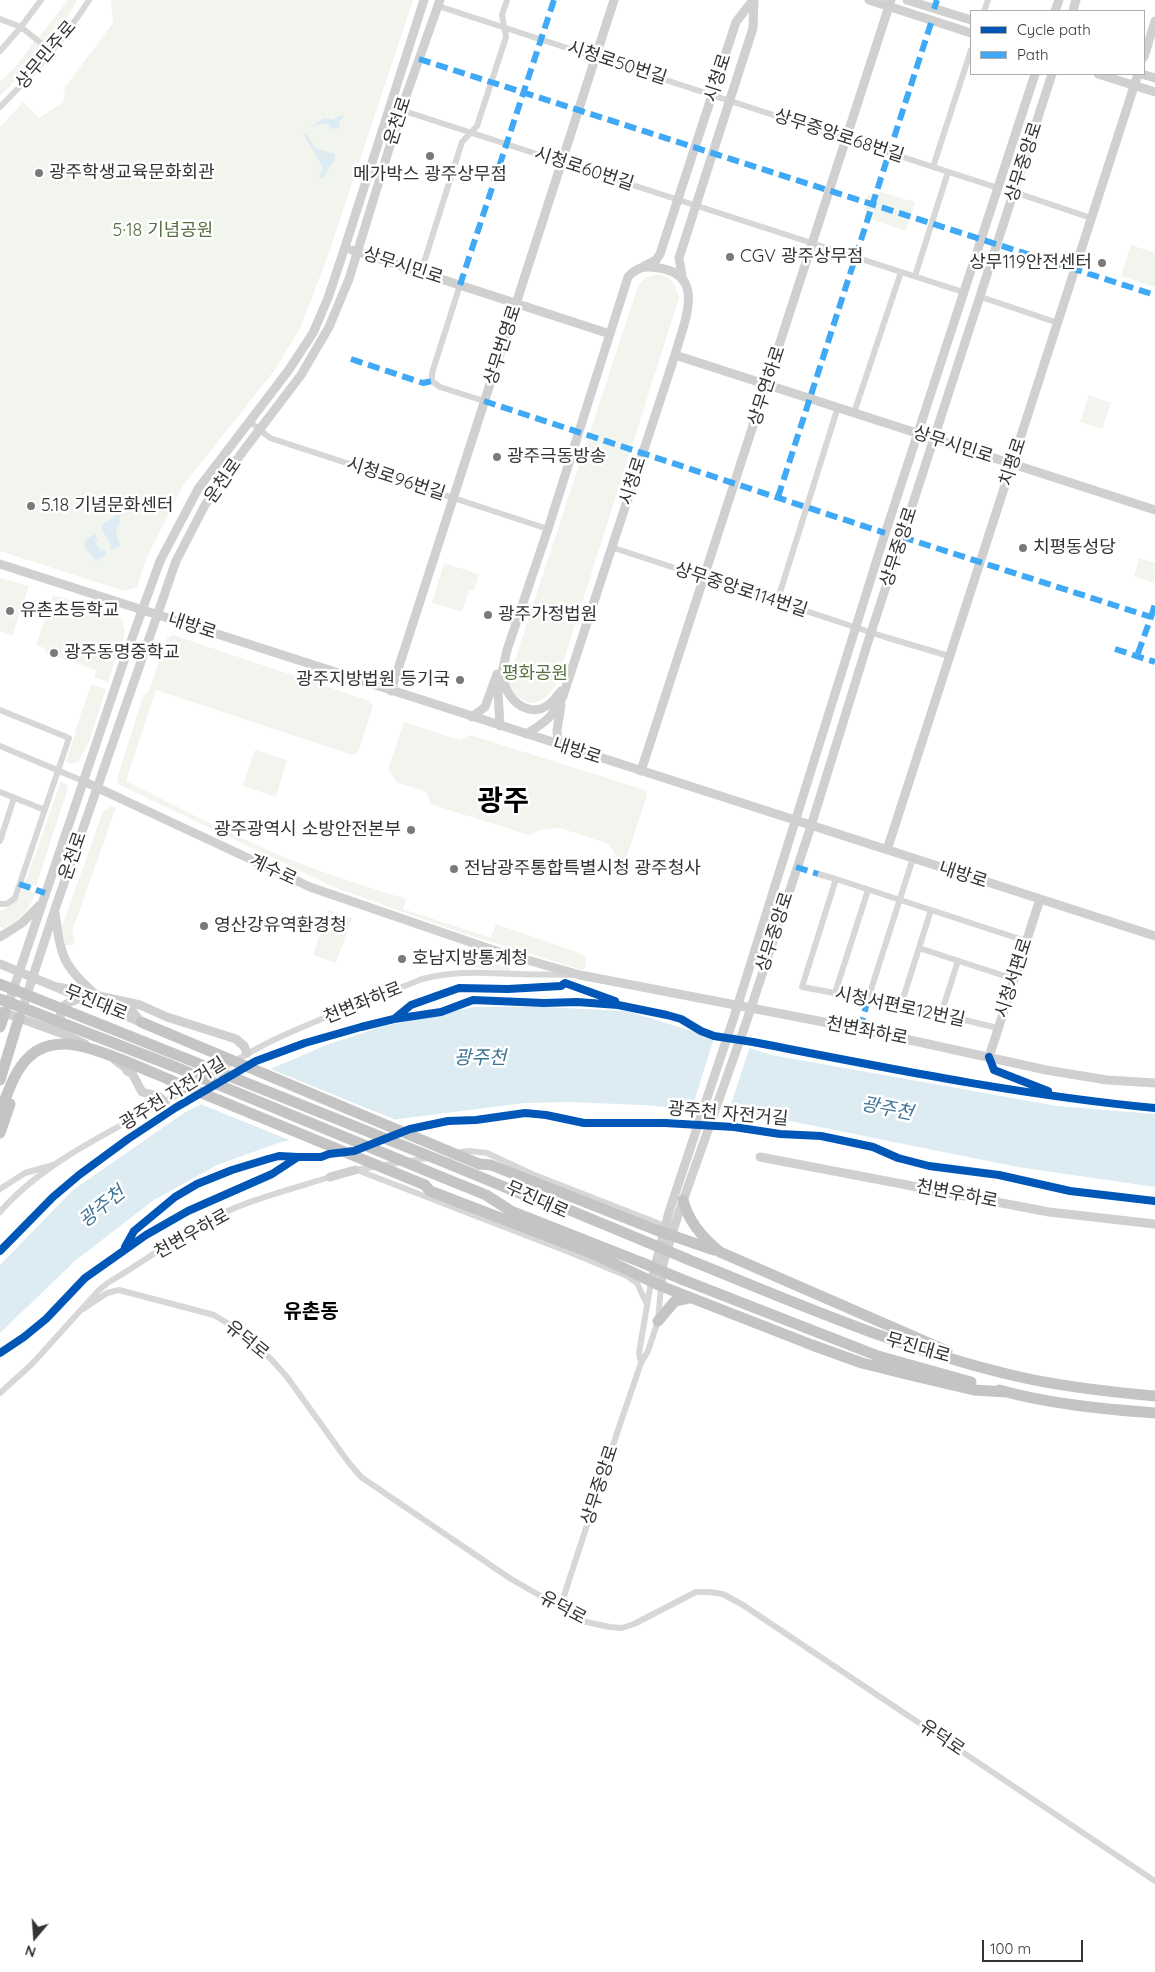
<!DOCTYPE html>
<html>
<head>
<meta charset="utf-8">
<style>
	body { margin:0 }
	#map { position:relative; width:1155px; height:1972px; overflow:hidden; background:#fff; font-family:Quicksand,sans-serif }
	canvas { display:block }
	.legend { position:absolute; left:970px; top:10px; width:175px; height:65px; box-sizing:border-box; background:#fff; border:1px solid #adadad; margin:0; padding:6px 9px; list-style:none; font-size:15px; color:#333 }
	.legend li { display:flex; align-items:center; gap:10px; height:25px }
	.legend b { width:25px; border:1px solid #adadad }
	.north { position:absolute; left:10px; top:1912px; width:50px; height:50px; -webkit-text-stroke:4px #fff; paint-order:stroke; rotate:198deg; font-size:14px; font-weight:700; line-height:20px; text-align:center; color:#333 }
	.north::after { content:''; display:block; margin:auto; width:18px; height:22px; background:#333; clip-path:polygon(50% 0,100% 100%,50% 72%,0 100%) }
	.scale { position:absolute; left:982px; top:1940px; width:101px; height:22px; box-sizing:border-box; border:2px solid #333; border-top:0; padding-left:6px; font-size:15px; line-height:18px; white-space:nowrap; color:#333; -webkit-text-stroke:4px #fff; paint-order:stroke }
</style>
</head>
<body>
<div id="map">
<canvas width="1155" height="1972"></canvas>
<ul class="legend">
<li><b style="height:6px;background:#0057b8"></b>Cycle path</li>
<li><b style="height:6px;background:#3fa9f5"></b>Path</li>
</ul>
<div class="north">N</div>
<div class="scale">100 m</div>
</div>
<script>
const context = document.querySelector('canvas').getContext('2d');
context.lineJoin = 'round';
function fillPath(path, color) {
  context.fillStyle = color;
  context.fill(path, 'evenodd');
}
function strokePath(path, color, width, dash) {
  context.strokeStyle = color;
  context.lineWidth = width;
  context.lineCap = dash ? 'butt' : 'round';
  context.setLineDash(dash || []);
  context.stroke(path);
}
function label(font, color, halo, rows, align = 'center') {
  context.font = font + ' Quicksand,"Noto Sans KR",sans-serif';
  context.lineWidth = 5;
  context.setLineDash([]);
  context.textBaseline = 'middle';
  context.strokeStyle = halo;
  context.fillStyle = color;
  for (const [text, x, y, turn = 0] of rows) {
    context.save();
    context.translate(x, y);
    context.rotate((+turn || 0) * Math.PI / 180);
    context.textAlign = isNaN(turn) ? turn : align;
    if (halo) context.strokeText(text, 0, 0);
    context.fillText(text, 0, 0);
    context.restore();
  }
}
fillPath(new Path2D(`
	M68 0H77L70 13 45 42 39 37Z
	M111 0H413L330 250 300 329 274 371 182 487 146 559 137 587 124 591 0 551V127L23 102 39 118 63 102 65 87 113 23Z
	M34 42 42 48 28 67 0 96V82L17 65Z
	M881 192 915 202 906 231 864 217C866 210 865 203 868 195Z
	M1131 245 1155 253V287L1121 276Z
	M658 274C673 279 675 283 679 298L556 685C547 698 535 710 520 698 516 696 511 690 510 685 509 681 511 674 512 669L638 286 646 277Z
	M1089 395 1111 403 1102 429 1080 422Z
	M1139 558 1155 563 1154 583 1134 576Z
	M444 563 479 574 474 591 469 589 462 612 432 603Z
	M0 578 29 586 12 636 0 631Z
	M53 595 117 615 122 620 125 632 108 682 94 677 96 670 46 653 44 648 36 645Z
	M173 635 370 701 373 706 358 752 353 755 156 690 126 781C188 812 250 845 315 869 345 880 375 889 406 899L403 909 491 938 496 924 582 954 586 959 585 968 582 970 459 932 336 888 120 785 117 781 118 776 142 699 150 688 167 638Z
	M91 684 106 689 89 742 78 762 71 764 66 762 75 734V731Z
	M404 722 460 740 470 735 645 790 647 795 627 856 619 861 609 844 560 828 541 830 529 835 430 804 428 795 425 791 397 783 388 769Z
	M255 750 287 760 276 797 243 786Z
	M61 781 68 786 67 791 36 886 25 883Z
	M112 806 116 808 72 931 75 942 72 945H65L62 927 103 811Z
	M23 889 35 893C29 911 20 920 3 928L0 927V911C12 907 18 900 23 889Z
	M328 910 352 918 336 963 313 955Z
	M456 952 510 968V972L455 965Z`), '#f1f5ed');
fillPath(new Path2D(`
	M340 115 344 116 340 121 339 128 332 129 326 123 311 127 324 118 333 120Z
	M303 133 308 136 315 148 335 154 334 162 329 167 324 178 319 177 323 168Z
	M119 507 121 508 123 515 119 517 120 523C114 531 116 536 120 545L112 550 110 547 111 545 103 531 102 525 118 514Z
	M95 534 98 540 95 542 101 551 104 549 107 554 96 561 85 548V540Z
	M474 1007H543L626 1011 772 1055 1057 1106 1155 1114V1187L1018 1167 755 1114 642 1105 570 1102 525 1103 399 1119 281 1142 217 1165 154 1200 76 1260 0 1333V1265L73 1190 184 1113 268 1070 329 1044 381 1027Z`), '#ddebf3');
fillPath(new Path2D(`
	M715 1035 750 1046 728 1114 691 1111Z
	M268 1068 401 1122 294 1142 198 1103Z`), '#fff');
strokePath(new Path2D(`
	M438 6 998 188
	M984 11 988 0
	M0 19 21 27 52 52
	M0 51 21 27 41 0
	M0 107C33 74 64 40 89 0
	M401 110 963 292
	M933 167 971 50
	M1014 192 1091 218
	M421 272 462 142 477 126 506 37 502 15 507 0
	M915 276 948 172
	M460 285 432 373V381L440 387 484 401
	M981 297 1058 323
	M854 413 901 272
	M249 421 270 438 548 529
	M611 547 885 637 949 656
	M777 602 838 407
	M0 710 69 738 15 898 7 904H0
	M0 746 83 781
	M0 792 45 810
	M0 841 14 798
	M818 874 836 879
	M919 948 1014 979
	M835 993 868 890
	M868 999 913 858
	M901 1005 931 910
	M941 1014 958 961
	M998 1028 901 1005 802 987 836 879 1026 941
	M455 1153 469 1151 487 1153 532 1174 668 1227
	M355 1170 428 1158
	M357 1170 569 1252 627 1276 637 1283
	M0 1189 25 1173 53 1165
	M0 1212C42 1163 110 1132 166 1101 205 1079 241 1055 282 1036 328 1015 376 998 422 979 458 970 483 973 519 974 536 975 553 974 570 975
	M635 1279 646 1302
	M83 1309 107 1293 119 1290 214 1315 232 1326 271 1359 287 1377 349 1463 361 1477 511 1579 586 1622 610 1627 622 1628 634 1624 696 1592H709L723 1594 743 1605 1155 1881
	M641 1363 639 1353 651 1282
	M0 1393 32 1364 99 1290 109 1282C140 1264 169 1242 200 1225 239 1202 288 1190 330 1177
	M560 1608 617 1433 641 1363 648 1351 658 1321 661 1286`), '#d7d7d7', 6);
strokePath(new Path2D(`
	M869 0 971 33
	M907 0 971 20
	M1055 11 1059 0
	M1073 11 1076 0
	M1144 57 1155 21
	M1098 74 1155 92
	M1141 74 1155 78
	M352 250 610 334
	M644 266 656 260 660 254 736 22 753 0
	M682 276 679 258 753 28 754 0
	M675 355 1155 510
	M0 564 1155 936
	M504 679C505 698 527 718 547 706 553 702 557 696 561 691
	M391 691 614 0
	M472 717 485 707 497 674
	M500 726 498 691 507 650 548 529 628 277C638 266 645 266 659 268 708 275 683 324 675 355L563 696C553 717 546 722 526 734
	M558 744 557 730 561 705
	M641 771 891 0
	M83 781 310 887 499 952 580 975 860 1029 1046 1070 1107 1080 1155 1083
	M887 850 1138 74
	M55 912C61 955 61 964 95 994
	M0 937 22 923 40 905
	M0 964 138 1021
	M58 987 140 1005 167 1017 236 1039 244 1046 247 1053
	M115 1003 131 1010 141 1022
	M7 1008 127 652 160 561 198 489 288 371 313 333 328 298 345 247 424 0
	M0 1011 66 1035 85 1044
	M21 1013 55 909 176 561 205 505 241 454 301 375 329 327 349 279 401 110 440 0
	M62 1026C56 1006 65 1003 82 998
	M989 1057 1040 899
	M115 1060 132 1073
	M127 1071 132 1073 142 1092 158 1096 165 1102
	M760 1157 1049 1212 1155 1224
	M330 1177 355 1170
	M651 1282 669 1212 734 1017 883 540 1035 74
	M661 1286 663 1264 678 1215 747 1020 811 826 867 645 1052 74`), '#d0d0d0', 9);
strokePath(new Path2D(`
	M141 1022 167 1033
	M0 1027 5 1013
	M0 1080 19 1018
	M0 1112C8 1093 14 1071 29 1057 38 1048 51 1044 64 1044 88 1043 146 1070 170 1080
	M0 1133 10 1104
	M449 1164 536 1200 555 1204 649 1243
	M479 1164 491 1165 656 1230 714 1250
	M444 1178 486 1195 511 1211 643 1263
	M425 1185 430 1191 594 1254 661 1286 812 1345 862 1363 910 1375 974 1390 1006 1392
	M683 1200C688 1221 704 1239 720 1252L947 1351
	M687 1259C796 1303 905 1351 1020 1377 1064 1387 1110 1392 1155 1396
	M681 1279 878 1356 971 1382
	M658 1321 675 1301 689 1298
	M999 1390C1049 1404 1103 1409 1155 1413`), '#c4c4c4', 11);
strokePath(new Path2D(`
	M0 984 449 1164
	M0 999 173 1066 444 1178
	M167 1033 479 1164
	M170 1080 425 1185
	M649 1243 687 1259
	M643 1263 681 1279`), '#c4c4c4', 11);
strokePath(new Path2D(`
	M934 9 937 0
	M419 59 1155 295
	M460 285 554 0
	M351 359 423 383 432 381
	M484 401 885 533
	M778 497 932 20
	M902 537 1151 617 1137 656
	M1151 617 1155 604
	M1115 649 1155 662
	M796 867 818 874
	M19 884 45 893
	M860 1029 868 999`), '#3fa9f5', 6, [12, 6]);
strokePath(new Path2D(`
	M394 1019 411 1005 459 988 508 989 561 986 565 983 615 1001
	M989 1057 994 1070 1048 1091
	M125 1247 134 1231 175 1197 197 1184 232 1170 268 1159 279 1156 298 1157
	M0 1251 53 1197 79 1175 128 1139 175 1108 256 1061 305 1043 361 1027 394 1019 441 1012 473 1000 544 1003 577 1002 618 1005 667 1015 681 1019 701 1031 714 1036 753 1042C887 1068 1019 1095 1155 1108
	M0 1353 24 1337 46 1319 85 1278 146 1235 188 1211 272 1174 298 1157H321L329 1154 354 1151 410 1129 448 1121 476 1120 525 1113 546 1115 584 1123H665L734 1127 780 1134 821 1136 873 1147 898 1158 929 1166 999 1175 1070 1191 1155 1201`), '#0057b8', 8);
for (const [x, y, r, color] of [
	[430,156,5,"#7a7a7a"],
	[39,173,5,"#7a7a7a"],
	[730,257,5,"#7a7a7a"],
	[1102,263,5,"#7a7a7a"],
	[497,457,5,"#7a7a7a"],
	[31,506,5,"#7a7a7a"],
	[1023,548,5,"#7a7a7a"],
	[10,611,5,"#7a7a7a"],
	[488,615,5,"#7a7a7a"],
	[54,653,5,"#7a7a7a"],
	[460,680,5,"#7a7a7a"],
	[411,830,5,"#7a7a7a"],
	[454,869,5,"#7a7a7a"],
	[204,926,5,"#7a7a7a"],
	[402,959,5,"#7a7a7a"]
]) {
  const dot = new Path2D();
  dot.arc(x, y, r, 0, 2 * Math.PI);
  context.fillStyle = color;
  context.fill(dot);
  strokePath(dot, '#fff', 2);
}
label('18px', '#333', '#fff', [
	["상무민주로",46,55,-50],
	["시청로50번길",617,63,18],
	["시청로",718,78,-72],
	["운천로",398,121,-72],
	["상무중앙로68번길",839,136,18],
	["상무중앙로",1024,162,-72],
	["시청로60번길",584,169,18],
	["상무시민로",403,266,18],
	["상무번영로",503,345,-72],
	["상무연하로",767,386,-72],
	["상무시민로",953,445,18],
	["치평로",1013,462,-72],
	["시청로96번길",396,479,18],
	["운천로",223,481,-55],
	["시청로",633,481,-72],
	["상무중앙로",899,547,-72],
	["상무중앙로114번길",741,590,18],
	["내방로",192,626,18],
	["내방로",577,751,18],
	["운천로",73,856,-71],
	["계수로",273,870,25],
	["내방로",963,875,18],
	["상무중앙로",775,932,-72],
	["시청서편로",1014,978,-72],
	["무진대로",96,1003,22],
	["천변좌하로",363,1003,-22],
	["시청서편로12번길",900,1007,12],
	["천변좌하로",867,1031,11],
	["광주천 자전거길",173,1094,-32],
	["광주천 자전거길",728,1114,5],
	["천변우하로",957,1194,11],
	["무진대로",537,1200,24],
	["천변우하로",192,1234,-29],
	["유덕로",247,1340,39],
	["무진대로",918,1348,16],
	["상무중앙로",600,1485,-72],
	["유덕로",563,1608,28],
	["유덕로",942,1738,34]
]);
label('18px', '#333', '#fff', [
	["광주학생교육문화회관",49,173],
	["메가박스 광주상무점",430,175,"center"],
	["CGV 광주상무점",740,257],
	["상무119안전센터",1092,263,"right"],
	["광주극동방송",507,457],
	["5.18 기념문화센터",41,506],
	["치평동성당",1033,548],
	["유촌초등학교",20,611],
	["광주가정법원",498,615],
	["광주동명중학교",64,653],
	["광주지방법원 등기국",450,680,"right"],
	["광주광역시 소방안전본부",401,830,"right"],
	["전남광주통합특별시청 광주청사",464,869],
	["영산강유역환경청",214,926],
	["호남지방통계청",412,959]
], 'left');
label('18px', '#56703f', '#fff', [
	["5·18 기념공원",163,231],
	["평화공원",535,674]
]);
label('italic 19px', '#3f7597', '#fff', [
	["광주천",480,1058],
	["광주천",887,1109,11],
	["광주천",102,1207,-39]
]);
label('bold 20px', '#000', '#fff', [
	["유촌동",311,1312]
]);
label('bold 28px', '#000', '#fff', [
	["광주",503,802]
]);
</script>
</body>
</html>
